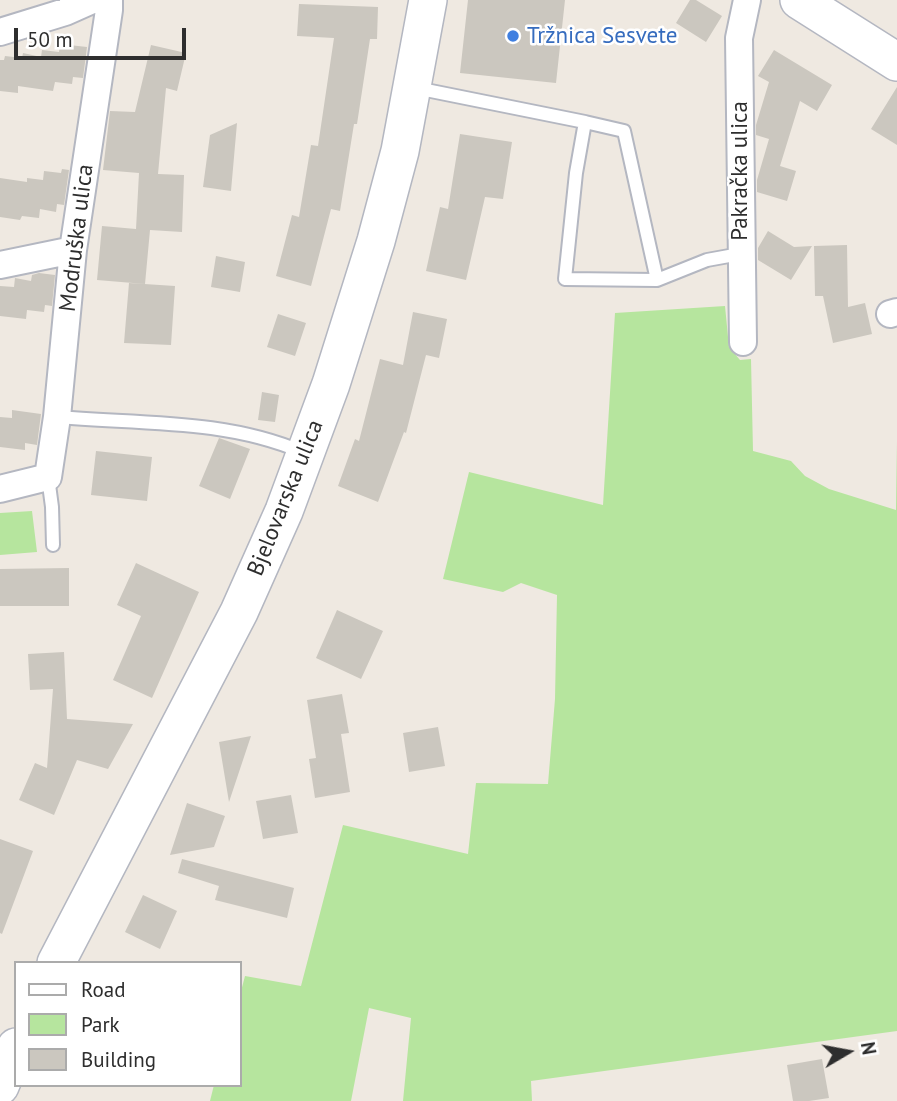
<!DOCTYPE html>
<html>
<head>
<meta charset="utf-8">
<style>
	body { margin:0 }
	#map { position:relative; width:897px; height:1101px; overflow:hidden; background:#efe9e1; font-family:"PT Sans",sans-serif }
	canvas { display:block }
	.legend { position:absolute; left:14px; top:961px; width:228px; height:126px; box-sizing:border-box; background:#fff; border:2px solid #ababab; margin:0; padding:9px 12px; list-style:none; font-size:21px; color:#2e2e2e }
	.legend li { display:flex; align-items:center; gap:14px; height:35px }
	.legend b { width:35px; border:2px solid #ababab }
	.north { position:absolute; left:813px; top:1017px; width:70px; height:70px; -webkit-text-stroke:5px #fff; paint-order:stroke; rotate:80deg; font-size:19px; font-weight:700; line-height:28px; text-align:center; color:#2e2e2e }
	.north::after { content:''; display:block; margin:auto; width:24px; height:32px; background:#2e2e2e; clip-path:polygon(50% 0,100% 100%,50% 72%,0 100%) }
	.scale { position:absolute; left:14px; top:28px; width:172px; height:32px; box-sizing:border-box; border:4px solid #2e2e2e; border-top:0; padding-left:9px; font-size:21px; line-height:24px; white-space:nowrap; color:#2e2e2e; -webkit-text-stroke:5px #fff; paint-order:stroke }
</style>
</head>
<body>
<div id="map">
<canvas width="897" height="1101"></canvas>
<ul class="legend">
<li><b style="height:9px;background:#fff"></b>Road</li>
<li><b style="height:19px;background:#b6e59e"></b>Park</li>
<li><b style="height:19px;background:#cbc7bf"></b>Building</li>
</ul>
<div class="north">N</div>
<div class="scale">50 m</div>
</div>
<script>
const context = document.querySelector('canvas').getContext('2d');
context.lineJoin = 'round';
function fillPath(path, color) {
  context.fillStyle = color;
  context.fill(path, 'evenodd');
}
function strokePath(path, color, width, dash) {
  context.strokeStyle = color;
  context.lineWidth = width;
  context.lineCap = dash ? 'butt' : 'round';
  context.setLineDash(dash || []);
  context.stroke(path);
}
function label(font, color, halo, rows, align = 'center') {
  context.font = font + ' "PT Sans",sans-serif';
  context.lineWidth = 5;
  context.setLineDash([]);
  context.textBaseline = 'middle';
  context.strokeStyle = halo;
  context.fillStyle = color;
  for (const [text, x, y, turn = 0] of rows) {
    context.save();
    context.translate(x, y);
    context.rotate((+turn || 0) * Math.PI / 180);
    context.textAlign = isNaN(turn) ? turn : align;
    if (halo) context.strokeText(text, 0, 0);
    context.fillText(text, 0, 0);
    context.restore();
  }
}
fillPath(new Path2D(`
	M725 306 729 347 740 360 751 359 753 451 791 461 805 476 829 489 896 510 897 441V1031L531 1081 532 1101H403L411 1018 369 1008 351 1101H210L214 1085H240V995L245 976 301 986 343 825 468 854 476 783 548 784 555 699 557 595 521 583 503 592 443 579 469 472 603 505 615 313Z
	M32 511 37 552 0 555V513Z`), '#b6e59e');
fillPath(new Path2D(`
	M468 0H565L556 83 460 73Z
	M690 0H696L722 16 706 42 676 23Z
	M299 4 378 7 377 39H370L357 124H354L340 211 331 209 311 286 276 276 292 215 299 217 311 145 318 146 334 38 297 36Z
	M60 44 87 47 83 78 73 77 72 84 55 82 53 91 18 86V93L0 91V60H4L5 56 22 58 23 53 41 57 42 50 59 52Z
	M151 45 186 53 177 91 166 88 158 174 184 175 182 232 150 230 145 284 97 280 102 226 136 229 139 173 103 170 110 111 135 112Z
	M774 50 832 85 817 111 800 101 780 166 796 171 787 201 757 192V180L769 139 756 135V125L769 82 758 76Z
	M897 87V145L871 129Z
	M237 123 231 191 203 187 210 135Z
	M460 134 512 142 503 199 485 197 466 280 426 271 440 207 448 209Z
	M62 169 69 170 64 205 57 204 56 212 40 209 39 218 22 216 20 220 0 217V178L27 182V178L43 180 44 171 61 173Z
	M768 231 794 247 812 246 791 280 758 260V248Z
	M847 245 848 307 865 303 872 334 833 343 823 296H815L814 246Z
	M216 256 245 262 240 292 211 287Z
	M39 273 55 275 52 306 45 305 44 312 27 310 26 319 0 316V286L14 287 15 278 31 281 32 275Z
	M129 283 175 286 171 345 124 343Z
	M413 312 447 319 439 358 426 355 406 433 404 432 378 502 338 486 355 439 359 441 380 359 403 365Z
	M278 314 306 323 295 356 267 347Z
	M262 392 279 395 275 422 258 420Z
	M12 410 41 414 37 445 25 443V450L0 447V417L12 418Z
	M219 438 250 449 230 499 199 486Z
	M96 451 152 457 147 501 91 495Z
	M136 563 199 592 152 698 113 680 141 616 117 605Z
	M69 568V606H0V569Z
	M337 610 383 631 361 679 316 658Z
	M64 652 67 719 133 724 108 769 77 760 54 815 19 800 35 763 47 768 53 689 30 690 28 654Z
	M342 694 349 733 341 734 350 792 315 798 309 759 316 758 307 700Z
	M438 727 445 766 409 772 403 733Z
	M251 736 229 802 219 742Z
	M291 795 298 833 263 839 256 801Z
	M187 803 225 816 214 847 170 855Z
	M0 839 33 851 2 934 0 933Z
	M182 859 294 888 287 918 215 900 219 886 178 873Z
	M143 895 177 911 160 949 125 932Z
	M822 1059 829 1098 809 1101H793L787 1065Z`), '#cbc7bf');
const service = new Path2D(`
	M416 88 585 122 576 173 565 279 657 280 707 260 740 254
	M585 122 624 131 657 280
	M57 417C139 424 226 419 302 452
	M48 477 52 507 53 545`);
const minor = new Path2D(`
	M0 32 65 12 92 0
	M0 265 73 250
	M890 314 897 312
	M743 342 739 38 747 0
	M0 489 48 477 57 417 73 250 109 10V0`);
const secondary = new Path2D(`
	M799 0 897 62
	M56 963 239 612 284 511 331 384 376 241 400 151 428 0
	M0 1086 16 1047`);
strokePath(service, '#b4b7c1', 16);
strokePath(minor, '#b4b7c1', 30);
strokePath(secondary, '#b4b7c1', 40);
strokePath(service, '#fff', 12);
strokePath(minor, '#fff', 26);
strokePath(secondary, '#fff', 37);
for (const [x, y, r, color] of [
	[513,36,7,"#3f7fe0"]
]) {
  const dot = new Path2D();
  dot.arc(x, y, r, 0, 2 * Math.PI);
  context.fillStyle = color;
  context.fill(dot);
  strokePath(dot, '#fff', 2.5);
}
label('23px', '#366cbe', '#fff', [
	["Tržnica Sesvete",527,36]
], 'left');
label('23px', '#2e2e2e', '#fff', [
	["Pakračka ulica",740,171,-90],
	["Modruška ulica",77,238,-83],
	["Bjelovarska ulica",286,498,-68]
]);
</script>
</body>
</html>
